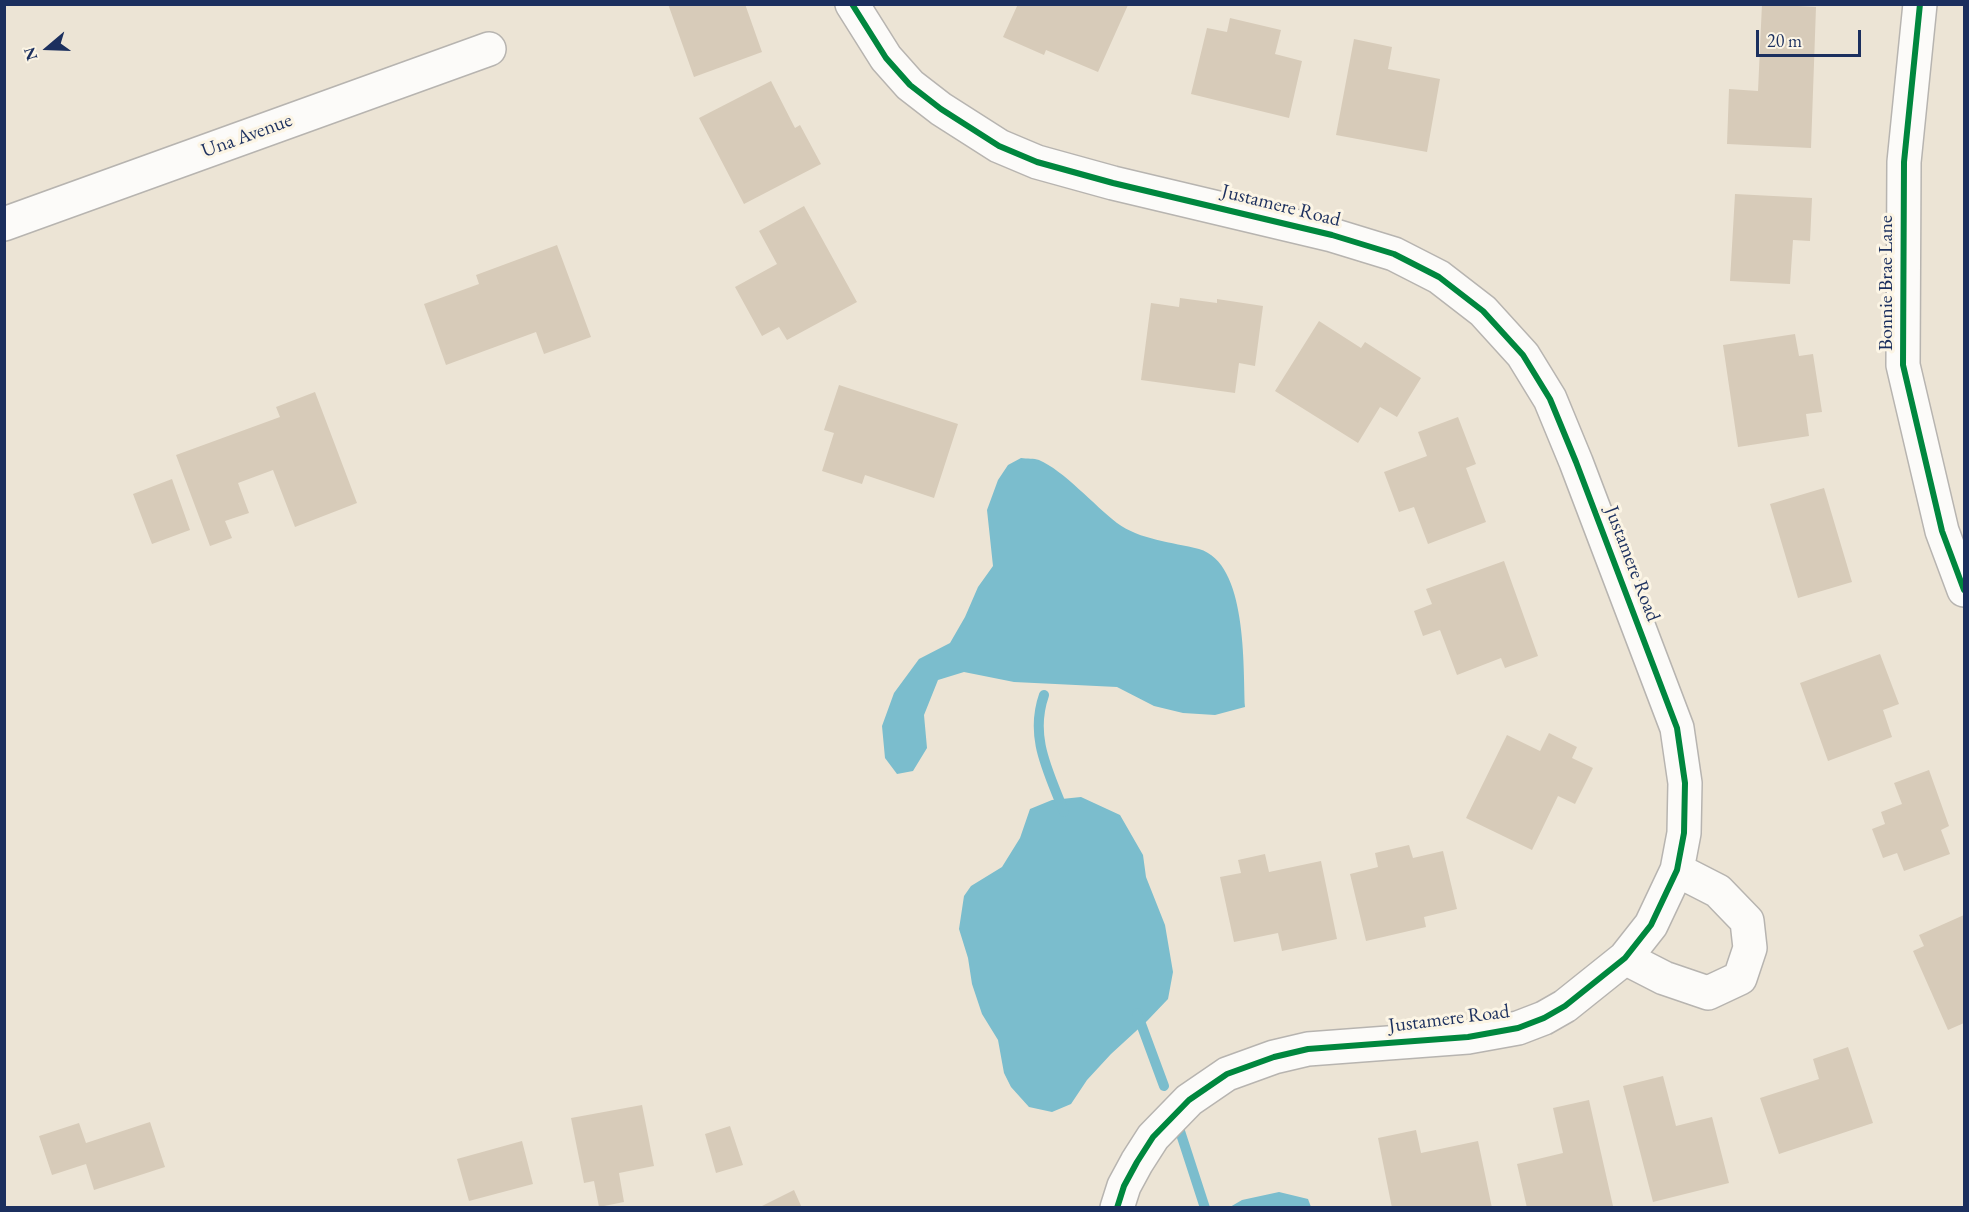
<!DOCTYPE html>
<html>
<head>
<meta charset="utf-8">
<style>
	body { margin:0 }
	#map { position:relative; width:1969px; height:1212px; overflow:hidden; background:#ece4d5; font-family:"EB Garamond",serif }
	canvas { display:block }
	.frame { position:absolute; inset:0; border:6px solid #1b2f5e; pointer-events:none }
	.north { position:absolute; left:18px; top:18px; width:60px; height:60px; -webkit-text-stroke:4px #fcf5e5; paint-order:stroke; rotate:251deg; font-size:16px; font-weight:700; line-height:24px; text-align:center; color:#1b2f5e }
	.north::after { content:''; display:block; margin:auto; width:21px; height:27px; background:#1b2f5e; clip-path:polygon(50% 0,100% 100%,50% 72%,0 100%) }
	.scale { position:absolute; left:1756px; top:30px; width:105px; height:27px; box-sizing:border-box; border:3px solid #1b2f5e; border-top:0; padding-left:8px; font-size:18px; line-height:21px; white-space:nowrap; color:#1b2f5e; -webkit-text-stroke:4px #fcf5e5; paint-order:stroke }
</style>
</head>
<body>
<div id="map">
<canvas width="1969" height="1212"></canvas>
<div class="frame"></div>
<div class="north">N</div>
<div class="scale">20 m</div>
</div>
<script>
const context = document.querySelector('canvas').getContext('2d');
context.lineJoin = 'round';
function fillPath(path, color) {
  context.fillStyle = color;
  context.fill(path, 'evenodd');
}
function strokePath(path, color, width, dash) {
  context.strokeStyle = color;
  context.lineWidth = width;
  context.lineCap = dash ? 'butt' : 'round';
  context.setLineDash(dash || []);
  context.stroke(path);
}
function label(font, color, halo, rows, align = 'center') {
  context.font = font + ' "EB Garamond",serif';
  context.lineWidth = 6;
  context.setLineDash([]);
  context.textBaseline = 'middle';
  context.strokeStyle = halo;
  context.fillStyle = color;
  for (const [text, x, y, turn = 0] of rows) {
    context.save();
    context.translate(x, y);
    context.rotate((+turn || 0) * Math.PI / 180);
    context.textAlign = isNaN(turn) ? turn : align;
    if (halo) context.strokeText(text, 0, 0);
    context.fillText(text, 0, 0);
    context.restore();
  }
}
fillPath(new Path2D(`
	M1021 458C1027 459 1034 458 1039 460 1063 470 1095 506 1117 523 1140 540 1172 542 1199 549 1248 563 1243 667 1245 707L1215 715 1183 713 1154 706 1117 687 1014 682 964 672 938 680 924 715 927 748 913 771 897 774 885 758 882 726 894 693 919 659 950 643 965 617 978 587 993 566 987 510 998 480 1008 465Z
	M1081 797 1120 815 1143 855 1146 877 1165 925 1173 972 1168 999 1147 1021 1111 1054 1087 1080 1071 1104 1052 1112 1029 1107 1011 1087 1004 1073 998 1040 982 1014 972 984 968 958 959 929 964 896 971 886 1002 867 1020 838 1030 809 1052 800Z
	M1279 1192 1308 1199 1311 1207H1230L1242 1200Z`), '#7bbdcd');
strokePath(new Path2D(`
	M1044 695C1029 738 1049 772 1064 812
	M1137 1013 1164 1086
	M1179 1128 1205 1208`), '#7bbdcd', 10);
fillPath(new Path2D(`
	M668 4H745L762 52 694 77Z
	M1018 4H1126L1128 5 1098 72 1046 50 1044 55 1003 37Z
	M1762 4 1816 7 1811 148 1727 144 1729 89 1758 91Z
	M1230 18 1281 30 1275 54 1302 61 1289 118 1191 94 1207 28 1227 32Z
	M1354 39 1392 47 1388 69 1440 79 1427 152 1336 135Z
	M771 81 795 128 800 125 821 164 744 204 699 118Z
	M1735 194 1812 198 1810 241 1793 240 1790 284 1730 281Z
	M804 206 857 302 787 340 779 327 762 336 735 287 777 264 759 231Z
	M557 245 591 337 544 354 536 332 446 365 424 304 479 284 476 275Z
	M1180 298 1217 303V299L1263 306 1255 366 1239 363 1235 393 1141 380 1151 303 1179 307Z
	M1319 321 1361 348 1365 342 1421 378 1397 417 1380 407 1358 443 1275 391Z
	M1795 334 1799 356 1813 354 1822 412 1806 414 1809 436 1738 447 1723 345Z
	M839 385 958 424 934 498 865 475 862 484 822 471 834 433 824 430Z
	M315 392 357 503 295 527 273 470 238 483 249 513 225 521 232 538 210 546 176 455 280 417 276 407Z
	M1458 417 1476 464 1466 468 1486 522 1428 544 1414 507 1399 512 1384 472 1427 456 1418 432Z
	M172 479 190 530 152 544 133 494Z
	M1824 488 1852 582 1798 598 1770 504Z
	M1504 561 1538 656 1505 668 1501 658 1457 675 1440 630 1423 636 1414 611 1432 604 1426 589Z
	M1880 654 1899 704 1883 710 1892 737 1828 761 1800 683Z
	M1549 733 1577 747 1572 758 1593 768 1575 804 1558 796 1532 850 1466 818 1507 735 1540 751Z
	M1929 770 1949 826 1941 830 1950 854 1904 871 1897 853 1883 858 1872 829 1885 824 1881 812 1902 804 1894 783Z
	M1409 845 1413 858 1443 851 1457 909 1424 917 1426 927 1366 941 1350 874 1378 867 1375 853Z
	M1265 854 1269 872 1321 861 1337 939 1282 951 1278 933 1234 942 1220 877 1241 873 1238 860Z
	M1964 915V1023L1948 1030 1913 951 1924 946 1919 935Z
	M1848 1047 1873 1123 1779 1154 1760 1098 1819 1079 1813 1059Z
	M1663 1076 1676 1126 1712 1117 1729 1183 1653 1202 1623 1086Z
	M1589 1100 1613 1206 1527 1208 1517 1164 1563 1153 1553 1108Z
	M642 1105 654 1166 619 1173 624 1202 599 1207 594 1181 584 1183 571 1118Z
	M150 1122 165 1167 94 1190 86 1164 52 1175 39 1136 79 1123 86 1143Z
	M730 1126 743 1165 716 1173 705 1134Z
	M1416 1130 1421 1153 1478 1141 1492 1208H1392L1378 1138Z
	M522 1141 533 1184 469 1201 457 1159Z
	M794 1190 802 1208H758Z`), '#d7cbb9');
const minor = new Path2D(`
	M852 4 886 58 910 85 941 109 999 146 1037 162 1113 183 1332 235 1394 254 1439 277 1483 311 1523 355 1550 399 1576 462 1677 728 1685 783 1684 833 1677 870 1651 925 1625 958 1565 1006 1544 1018 1518 1028 1468 1037 1308 1049 1274 1057 1227 1074 1189 1100 1153 1137 1137 1162 1124 1186 1117 1208
	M1920 4 1904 162 1903 365 1942 531 1964 590
	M4 224 489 49
	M1625 958 1664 978 1708 993 1740 978 1750 948 1747 921 1718 891 1677 870`);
strokePath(minor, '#b7b4b0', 36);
strokePath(minor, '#fcfbf9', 33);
strokePath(new Path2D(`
	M852 4 886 58 910 85 941 109 999 146 1037 162 1113 183 1332 235 1394 254 1439 277 1483 311 1523 355 1550 399 1576 462 1677 728 1685 783 1684 833 1677 870 1651 925 1625 958 1565 1006 1544 1018 1518 1028 1468 1037 1308 1049 1274 1057 1227 1074 1189 1100 1153 1137 1137 1162 1124 1186 1117 1208
	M1920 4 1904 162 1903 365 1942 531 1964 590`), '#00873e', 6);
label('20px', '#1b2f5e', '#fcf5e5', [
	["Una Avenue",247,136,-20],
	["Justamere Road",1281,206,14],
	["Bonnie Brae Lane",1887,283,-90],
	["Justamere Road",1632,564,69],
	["Justamere Road",1449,1019,-7]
]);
</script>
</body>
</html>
